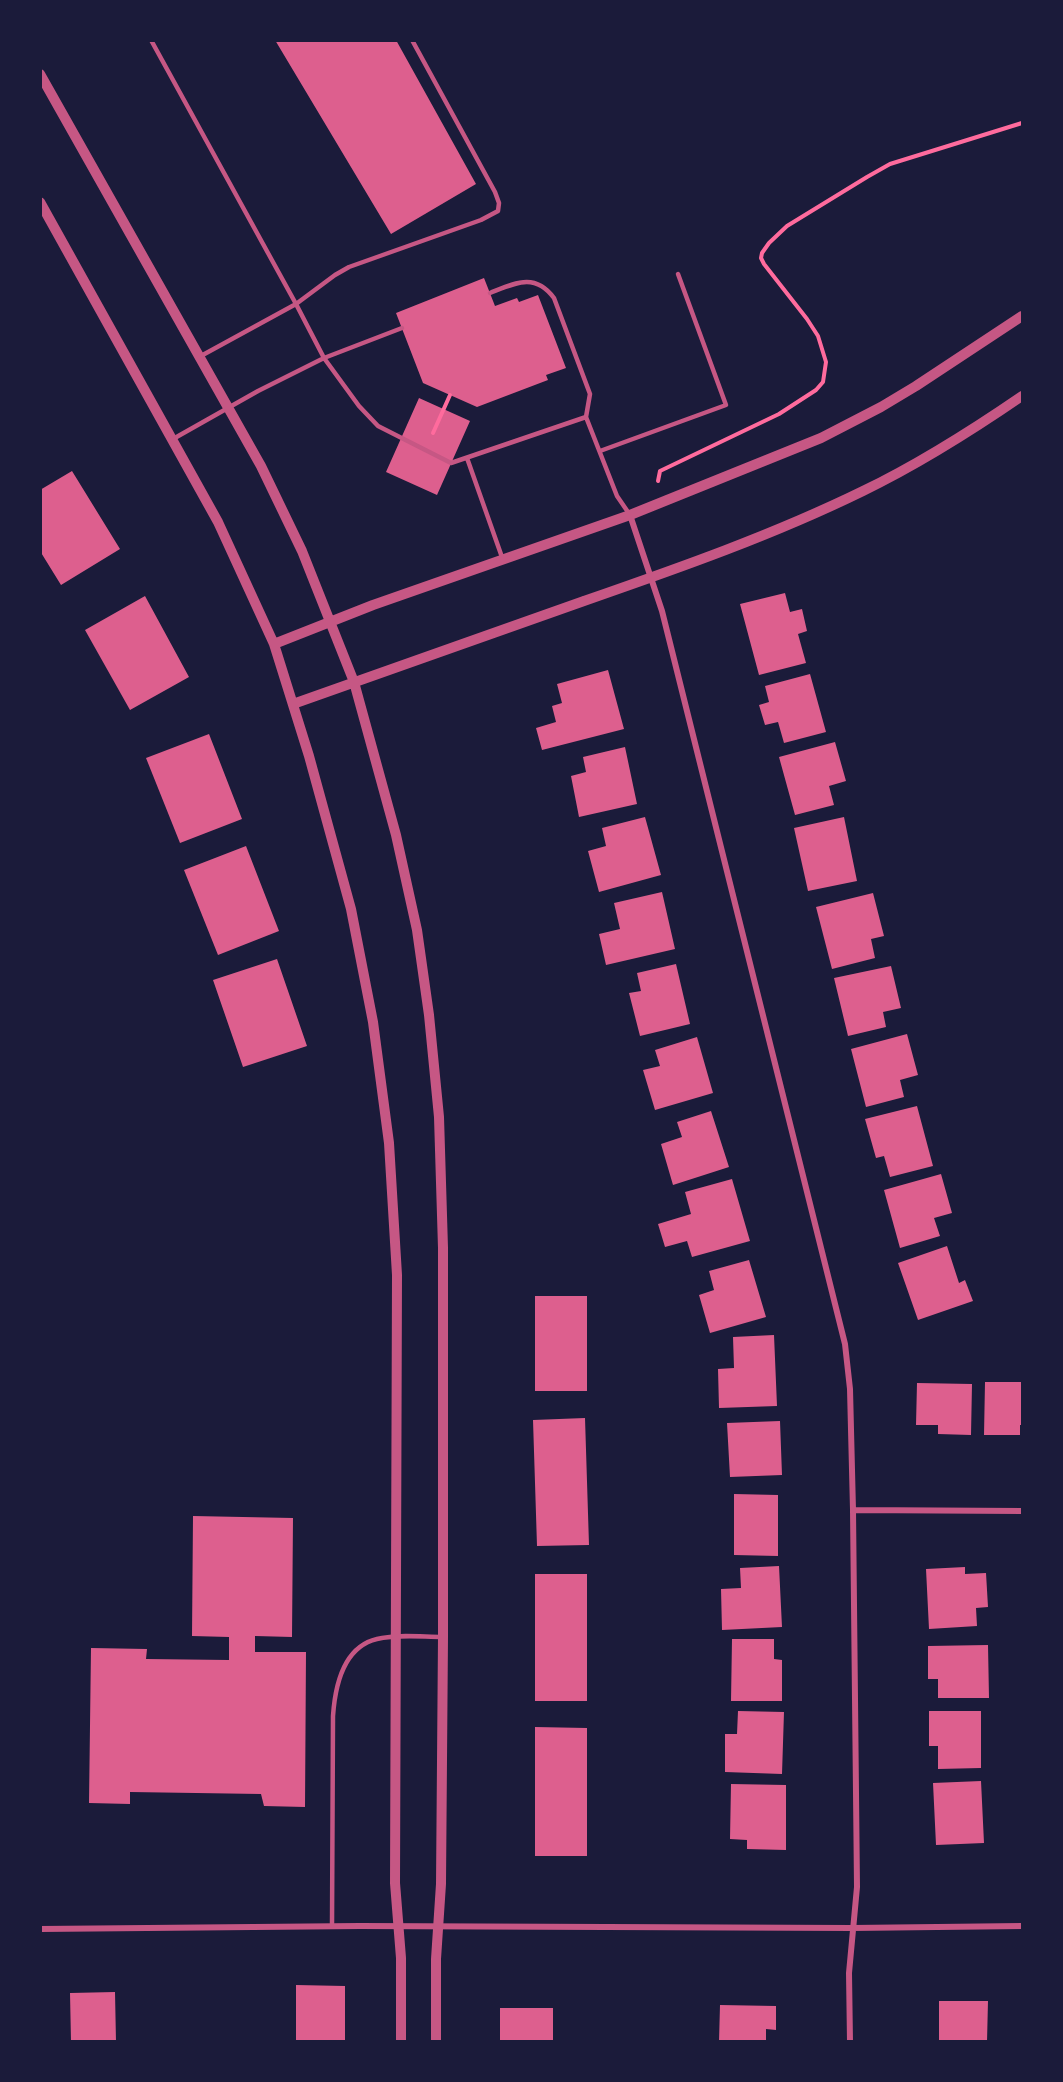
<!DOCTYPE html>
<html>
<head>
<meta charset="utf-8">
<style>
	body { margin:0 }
	#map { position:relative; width:1063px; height:2082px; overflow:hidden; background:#1b1b3a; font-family:"Nunito Sans",sans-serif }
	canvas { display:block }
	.frame { position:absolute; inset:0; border:42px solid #1b1b3a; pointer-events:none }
</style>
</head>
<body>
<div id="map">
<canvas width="1063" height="2082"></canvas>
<div class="frame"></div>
</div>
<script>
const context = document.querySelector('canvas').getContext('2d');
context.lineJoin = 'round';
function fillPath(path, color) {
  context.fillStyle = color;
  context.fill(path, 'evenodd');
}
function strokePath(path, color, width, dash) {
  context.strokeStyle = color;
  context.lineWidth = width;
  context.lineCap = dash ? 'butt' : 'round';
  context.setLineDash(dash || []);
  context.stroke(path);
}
fillPath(new Path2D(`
	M275 40H396L476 184 391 234Z
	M484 278 495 306 517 298 519 302 538 295 566 368 546 375 548 380 477 407 423 383 396 313Z
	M419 398 470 421 437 495 386 472Z
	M72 471 120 549 61 585 40 551V490Z
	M785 593 790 612 802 609 807 631 798 634 806 663 759 675 740 604Z
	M145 596 189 677 130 710 85 630Z
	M608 670 624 729 542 750 536 728 556 722 552 706 562 703 557 684Z
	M810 674 826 732 784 743 778 722 765 725 759 705 769 702 765 686Z
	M209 734 242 819 180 843 146 758Z
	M835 742 846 781 829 786 834 805 795 815 779 757Z
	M625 747 637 804 579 817 571 776 586 772 583 757Z
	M645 817 661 875 599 892 588 851 606 846 602 828Z
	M844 817 857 881 808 891 794 828Z
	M246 846 279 931 218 955 184 870Z
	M662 892 675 949 606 965 599 934 620 929 614 903Z
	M873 893 884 936 871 939 875 958 832 969 816 907Z
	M277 959 307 1046 243 1067 213 980Z
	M676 964 690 1024 640 1036 629 993 641 991 637 973Z
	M891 966 901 1008 883 1012 886 1027 848 1036 834 978Z
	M907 1034 918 1075 900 1080 904 1097 866 1107 851 1049Z
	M697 1037 713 1093 655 1110 643 1070 660 1066 655 1050Z
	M917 1106 933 1166 890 1177 884 1156 876 1158 865 1119Z
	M711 1111 729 1167 673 1185 661 1144 682 1137 677 1122Z
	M941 1174 952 1213 934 1218 940 1236 900 1248 884 1190Z
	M732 1179 750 1241 692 1257 687 1241 665 1247 658 1224 691 1214 685 1192Z
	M947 1246 959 1283 965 1280 973 1301 918 1320 898 1263Z
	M749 1260 766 1317 710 1333 699 1295 714 1290 709 1271Z
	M535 1296H587V1391H535Z
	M774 1335 777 1406 719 1408 718 1369 734 1368 733 1337Z
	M985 1382H1022V1425H1020V1435H984Z
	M917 1383 972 1384 971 1435 938 1434V1425H916Z
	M585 1418 589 1545 537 1546 533 1420Z
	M780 1421 782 1475 730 1477 727 1423Z
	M734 1494 778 1495V1556L734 1555Z
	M193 1516 293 1518 292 1637 255 1636V1652H306L305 1807 264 1806 261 1794 130 1792V1804L89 1803 91 1648 147 1649 146 1659 229 1660V1637L192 1636Z
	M779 1566 782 1627 722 1630 721 1589 741 1588 740 1568Z
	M965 1567V1574L986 1573 988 1607 976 1608 977 1626 929 1629 926 1569Z
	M535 1574H587V1701H535Z
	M732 1639H774V1659L782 1660V1701H731Z
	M988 1645 989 1698H938V1679H928V1646Z
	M738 1711 784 1712 782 1774 725 1772V1734H737Z
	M929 1711H981V1768L938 1769V1746H929Z
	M535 1727 587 1728V1856H535Z
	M981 1781 984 1843 936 1845 933 1783Z
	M731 1784 786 1785V1850L747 1849V1840L730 1839Z
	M296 1985 345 1986V2042H296Z
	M115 1992 116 2042H71L70 1993Z
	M939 2001H988L987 2042H939Z
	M720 2005 776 2006V2030L766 2029V2042H719Z
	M500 2008H553V2042H500Z`), '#dd5f8e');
strokePath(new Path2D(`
	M433 433 450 395
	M658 481 660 471 779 414 816 390 823 382 826 362 818 336 807 319 764 264 761 258 762 253 769 243 787 226 867 177 890 164 1022 123`), '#ff6b9d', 4);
strokePath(new Path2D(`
	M151 40 296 304 335 275 349 267 481 220 498 211 499 203 495 192 412 40
	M490 293C515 283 535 272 554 298L590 394 586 417
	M402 328 324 358 359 406 378 426 451 463 586 417 617 496 630 515
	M173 439 258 391 324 358 296 304 199 357
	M600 451 726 405 678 274
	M467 458 503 560
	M332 1926 333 1716C335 1687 343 1647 377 1639 397 1634 422 1637 443 1637`), '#c65784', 4.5);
strokePath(new Path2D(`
	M630 515 662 611 845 1344 850 1389 853 1510 857 1887 849 1973 850 2042
	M853 1510 1022 1511
	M40 1929 360 1926 852 1928 1022 1926`), '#c65784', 6);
strokePath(new Path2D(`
	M40 74 261 466 302 551 354 682 396 835 417 930 429 1015 439 1117 443 1248V1637L441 1884 436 1959V2042
	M40 202 218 522 274 644 309 756 351 909 373 1022 389 1143 397 1275 395 1883 401 1958V2042
	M274 644 373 605 630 515 821 438 881 407 916 386 1022 316
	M293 704C390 669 487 635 584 601 679 568 773 535 863 491 919 464 971 431 1022 396`), '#c65784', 10);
</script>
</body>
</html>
